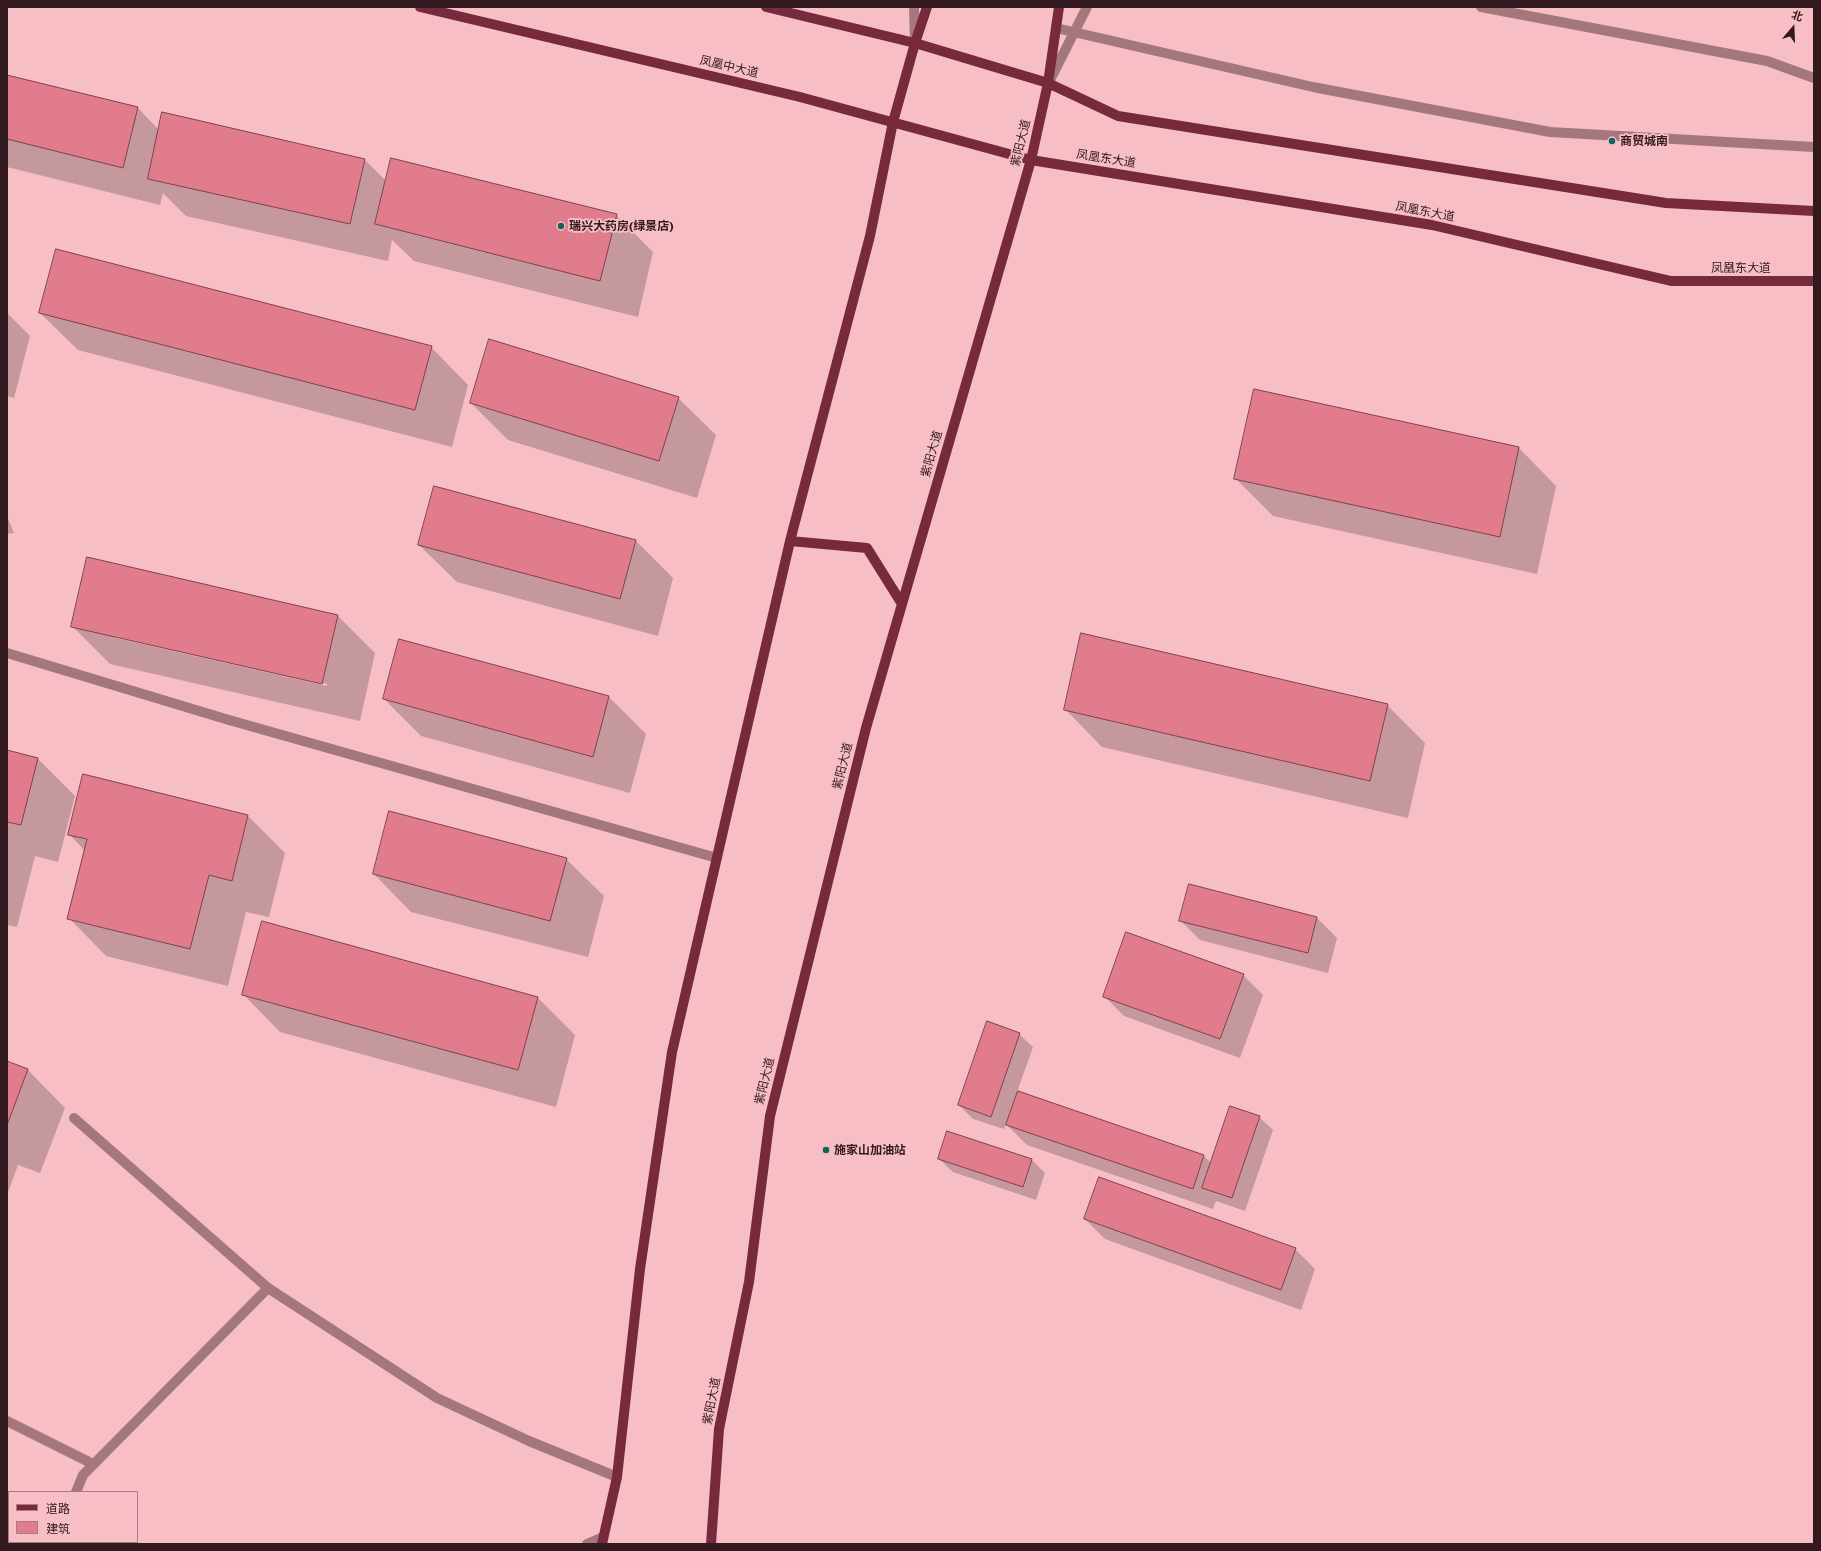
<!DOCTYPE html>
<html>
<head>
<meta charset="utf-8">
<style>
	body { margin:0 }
	#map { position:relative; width:1821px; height:1551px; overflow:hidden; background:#f7bec5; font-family:"Roboto Serif","Noto Sans SC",serif }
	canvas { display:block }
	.frame { position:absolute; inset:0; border:8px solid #32191d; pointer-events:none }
	.legend { position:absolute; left:8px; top:1491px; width:130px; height:52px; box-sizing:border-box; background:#f7bec5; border:1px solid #a87c82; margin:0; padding:5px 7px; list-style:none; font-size:12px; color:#32191d }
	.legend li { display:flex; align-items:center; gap:8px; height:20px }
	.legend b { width:20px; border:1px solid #a87c82 }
	.north { position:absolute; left:1773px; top:8px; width:40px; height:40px; -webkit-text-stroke:3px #f7bec5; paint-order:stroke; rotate:19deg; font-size:11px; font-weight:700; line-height:16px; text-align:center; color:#32191d }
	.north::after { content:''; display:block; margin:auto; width:14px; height:18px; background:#32191d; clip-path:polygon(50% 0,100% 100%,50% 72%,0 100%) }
</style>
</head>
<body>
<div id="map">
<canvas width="1821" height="1551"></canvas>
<div class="frame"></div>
<ul class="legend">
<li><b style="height:5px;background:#772a3b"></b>道路</li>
<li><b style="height:11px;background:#e17c8d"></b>建筑</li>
</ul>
<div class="north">北</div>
</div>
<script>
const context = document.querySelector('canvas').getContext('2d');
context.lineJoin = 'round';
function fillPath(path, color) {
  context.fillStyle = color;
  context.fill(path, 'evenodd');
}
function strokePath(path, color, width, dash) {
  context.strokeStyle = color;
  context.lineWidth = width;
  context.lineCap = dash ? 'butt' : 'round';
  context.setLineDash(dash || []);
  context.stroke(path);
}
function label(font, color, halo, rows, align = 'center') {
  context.font = font + ' "Roboto Serif","Noto Sans SC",serif';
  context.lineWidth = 3.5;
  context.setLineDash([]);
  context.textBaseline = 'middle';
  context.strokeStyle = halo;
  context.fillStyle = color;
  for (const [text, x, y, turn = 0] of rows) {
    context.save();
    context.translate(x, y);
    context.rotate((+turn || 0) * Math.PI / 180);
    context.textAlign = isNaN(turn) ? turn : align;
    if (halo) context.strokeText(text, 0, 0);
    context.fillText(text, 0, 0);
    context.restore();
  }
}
fillPath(new Path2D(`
	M7 76 138 108 159 130 364 159 387 182 616 215 653 252 638 317 414 261 392 240 388 261 186 216 163 193 160 205 7 167Z
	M7 313 30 336 14 398 7 396Z
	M40 313 431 347 468 385 452 447 78 350Z
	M1255 390 1519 448 1556 486 1537 574 1273 516 1235 478Z
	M678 398 716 435 697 498 508 440 471 403Z
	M7 516 14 533 7 534Z
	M636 541 673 578 658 636 457 582 419 545Z
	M338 616 375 653 360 721 110 664 72 626ZM115 636 327 684V686L115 638Z
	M400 640 609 697 646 734 630 793 421 736 384 699Z
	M1387 705 1425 743 1408 818 1102 747 1065 709Z
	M7 751 38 759 75 796 58 862 35 856 17 927 7 925Z
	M248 816 285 853 269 917 246 912 228 986 106 956 69 918 85 851 69 834Z
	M566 859 604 896 588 957 411 912 374 874Z
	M1189 885 1317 918 1337 938 1328 973 1200 940 1180 920Z
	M263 922 538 998 575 1035 556 1107 280 1032 243 994Z
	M1243 975 1263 995 1240 1058 1124 1016 1104 996Z
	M1019 1034 1033 1047 1017 1092 1204 1156 1212 1164 1259 1117 1273 1130 1245 1211 1216 1201 1213 1209 1027 1145 1006 1124 1004 1129 973 1119 959 1105Z
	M7 1062 28 1070 65 1108 40 1173 18 1165 7 1195Z
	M948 1132 1032 1160 1045 1173 1036 1200 953 1172 939 1159Z
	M1085 1219 1295 1249 1315 1269 1301 1310 1105 1239Z`), '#0003');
const building = new Path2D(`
	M7 75 138 107 123 168 7 139Z
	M162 112 365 159 350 224 148 179Z
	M391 158 617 214 600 281 375 224Z
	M56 249 432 346 415 410 39 313Z
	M489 339 679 397 659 461 470 403Z
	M1254 389 1519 447 1500 537 1234 479Z
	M434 486 636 540 620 599 418 545Z
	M87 557 338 615 322 684 71 627Z
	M1081 633 1388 704 1370 781 1064 710Z
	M399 639 609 696 593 757 383 699Z
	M7 750 38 758 21 825 7 822Z
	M83 774 248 815 232 881 209 875 190 949 67 919 87 839 68 835Z
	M389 811 567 858 550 921 373 874Z
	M1189 884 1317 917 1308 953 1179 921Z
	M262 921 538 997 518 1070 242 995Z
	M1126 932 1244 974 1220 1039 1103 997Z
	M987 1021 1020 1033 991 1117 958 1105Z
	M7 1061 28 1069 7 1125Z
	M1018 1091 1204 1155 1193 1189 1006 1125Z
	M1230 1106 1260 1116 1232 1198 1202 1188Z
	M947 1131 1032 1159 1023 1187 938 1159Z
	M1099 1177 1296 1248 1281 1290 1084 1219Z`);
fillPath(building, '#e17c8d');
strokePath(building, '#7d424c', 1);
strokePath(new Path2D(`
	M914 7 915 41
	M1056 28 1313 87 1550 132 1814 147
	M1049 82 1087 7
	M74 1118 268 1288 437 1398 529 1441 617 1477
	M7 1421 93 1464
	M587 1544 603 1537`), '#a4777d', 10);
strokePath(new Path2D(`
	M1481 7 1767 61 1814 78
	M7 653 229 720 717 858
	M76 1492 83 1475 268 1288
	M54 1544 55 1542`), '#a4777d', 10);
strokePath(new Path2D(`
	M420 7 800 97 1031 160 1432 225 1671 281H1814
	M766 7 915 43 1048 83 1118 116 1666 203 1814 211
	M790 541 867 548 902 604
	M602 1544 617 1477 640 1269 672 1052 790 541 870 236 893 122 915 43 927 7
	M711 1544 719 1429 749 1282 770 1116 866 728 1031 160 1048 83 1059 7`), '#772a3b', 10);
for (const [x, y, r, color] of [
	[1612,141,4,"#13625e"],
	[561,226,4,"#13625e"],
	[826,1150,4,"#13625e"]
]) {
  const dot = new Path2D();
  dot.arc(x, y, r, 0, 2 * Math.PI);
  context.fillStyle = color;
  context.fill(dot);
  strokePath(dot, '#f7bec5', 1.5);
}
label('12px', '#32191d', '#f7bec5', [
	["凤凰中大道",729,67,13],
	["紫阳大道",1021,143,-76],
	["凤凰东大道",1106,159,9],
	["凤凰东大道",1425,212,11],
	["凤凰东大道",1741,268],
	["紫阳大道",932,454,-74],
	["紫阳大道",843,766,-76],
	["紫阳大道",765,1081,-76],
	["紫阳大道",712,1401,-79]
]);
label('bold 12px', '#32191d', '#f7bec5', [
	["商贸城南",1620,141],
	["瑞兴大药房(绿景店)",569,226],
	["施家山加油站",834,1150]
], 'left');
</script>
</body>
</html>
